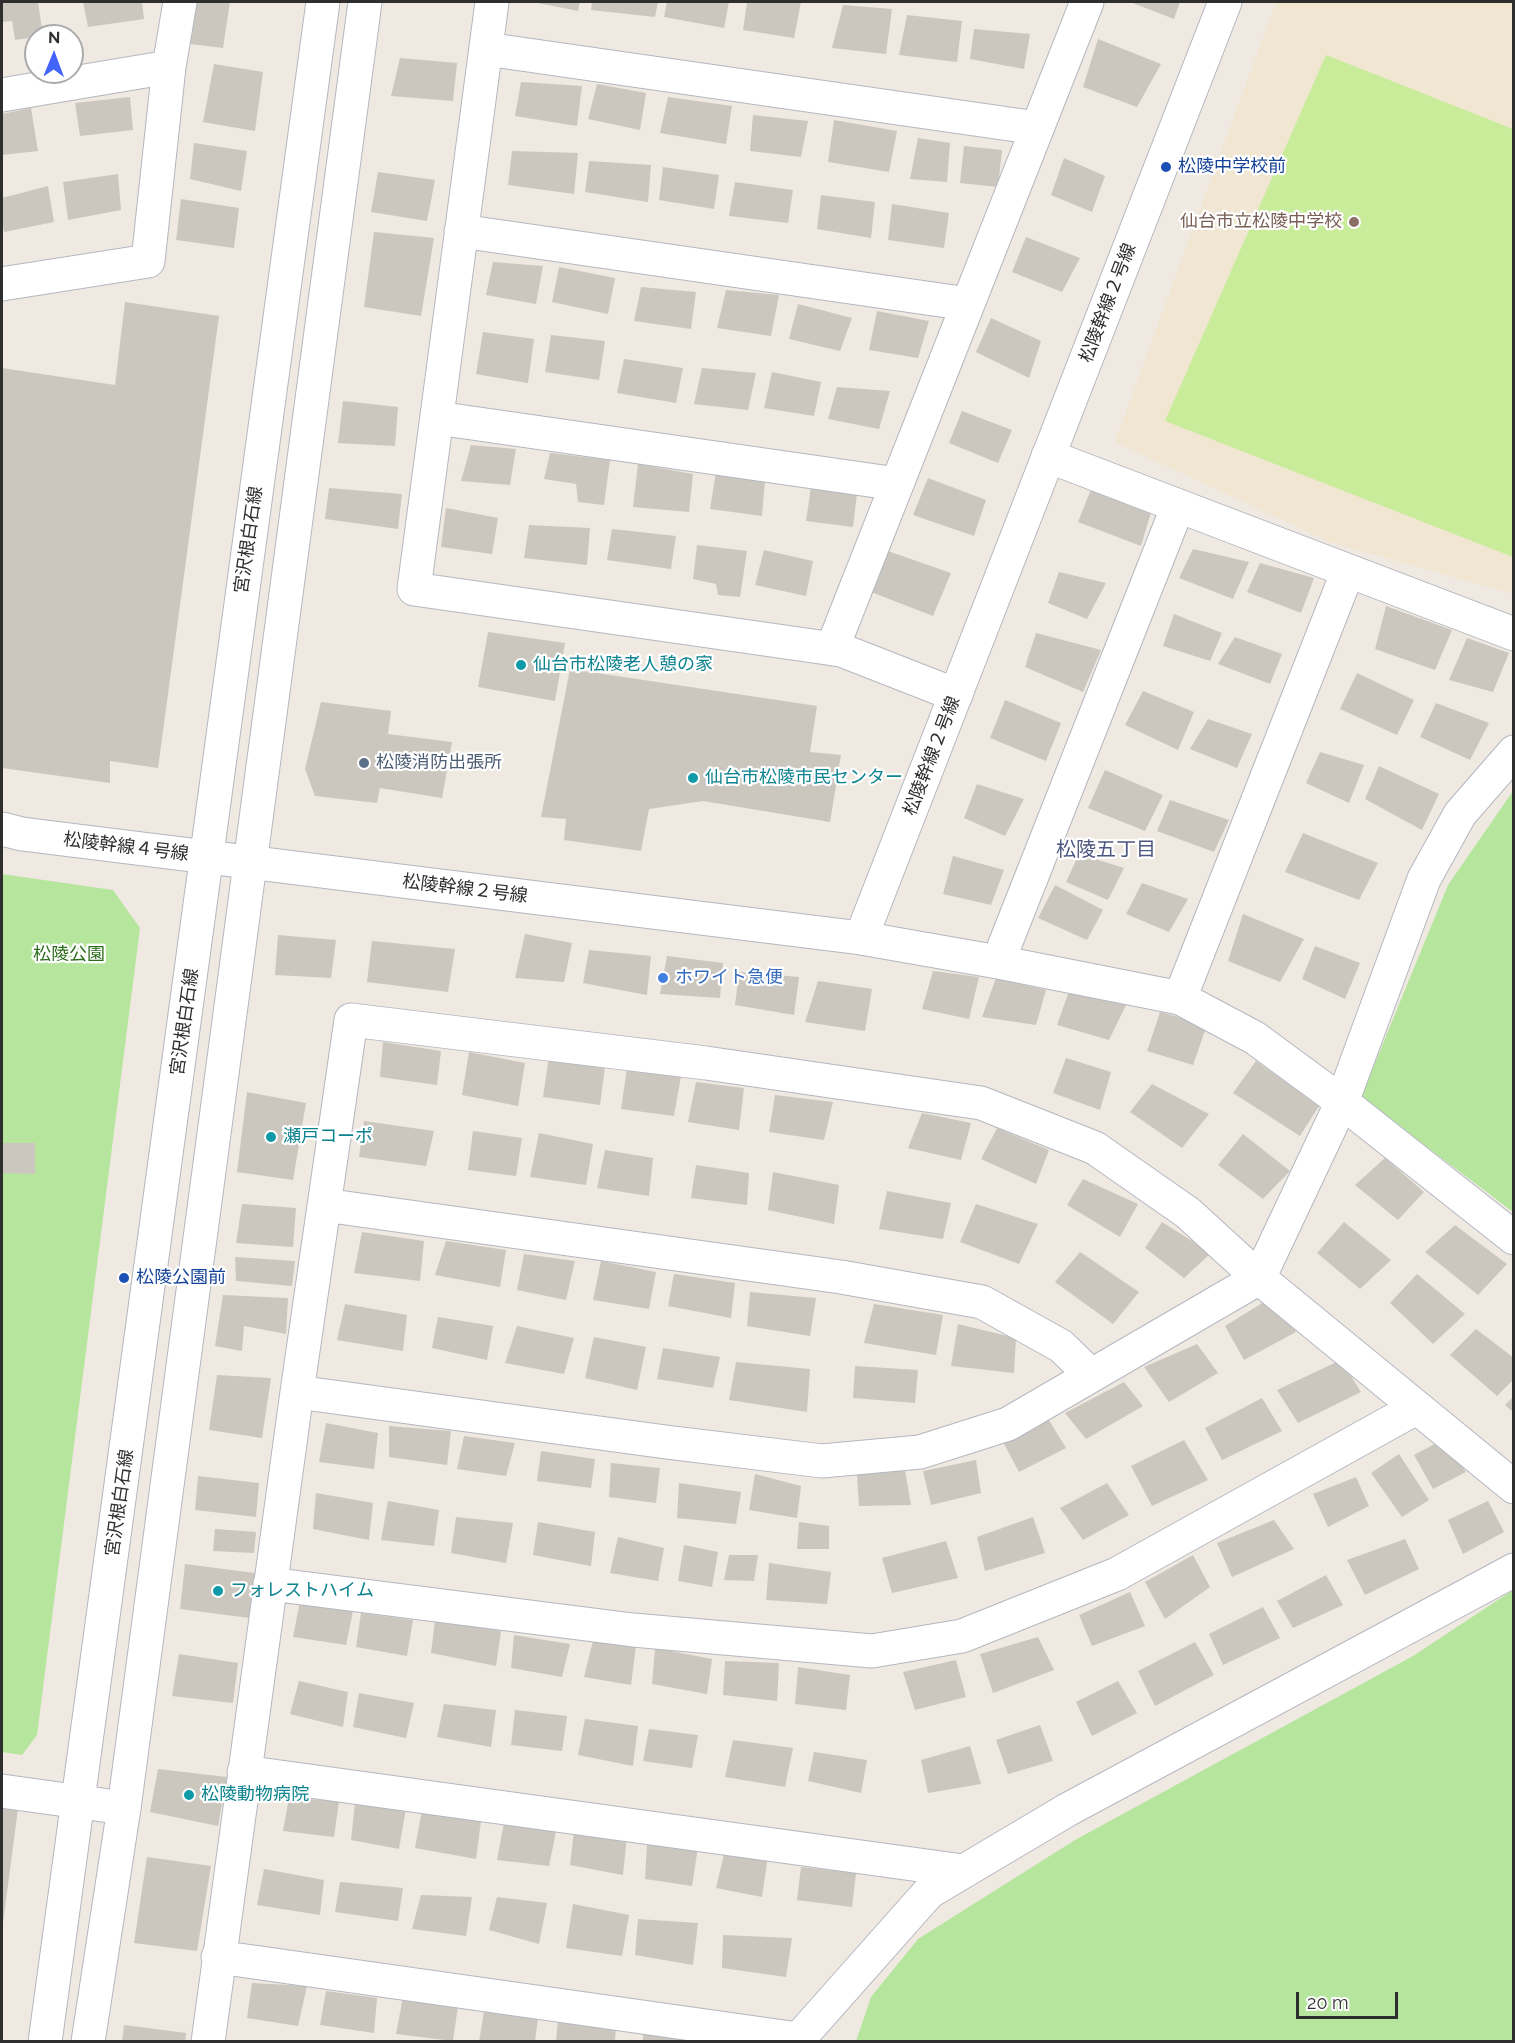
<!DOCTYPE html>
<html>
<head>
<meta charset="utf-8">
<style>
	body { margin:0 }
	#map { position:relative; width:1515px; height:2043px; overflow:hidden; background:#efe9e1; font-family:Raleway,sans-serif }
	canvas { display:block }
	.frame { position:absolute; inset:0; border:3px solid #2e2e2e; pointer-events:none }
	.north { position:absolute; left:24px; top:24px; width:60px; height:60px; box-sizing:border-box; background:#fff; border:2px solid #ababab; border-radius:50%; rotate:1deg; font-size:16px; font-weight:700; line-height:24px; text-align:center; color:#2e2e2e }
	.north::after { content:''; display:block; margin:auto; width:21px; height:27px; background:#4264fb; clip-path:polygon(50% 0,100% 100%,50% 72%,0 100%) }
	.scale { position:absolute; left:1296px; top:1992px; width:102px; height:27px; box-sizing:border-box; border:3px solid #2e2e2e; border-top:0; padding-left:8px; font-size:18px; line-height:21px; white-space:nowrap; color:#2e2e2e; -webkit-text-stroke:4px #fff; paint-order:stroke }
</style>
</head>
<body>
<div id="map">
<canvas width="1515" height="2043"></canvas>
<div class="frame"></div>
<div class="north">N</div>
<div class="scale">20 m</div>
</div>
<script>
const context = document.querySelector('canvas').getContext('2d');
context.lineJoin = 'round';
function fillPath(path, color) {
  context.fillStyle = color;
  context.fill(path, 'evenodd');
}
function strokePath(path, color, width, dash) {
  context.strokeStyle = color;
  context.lineWidth = width;
  context.lineCap = dash ? 'butt' : 'round';
  context.setLineDash(dash || []);
  context.stroke(path);
}
function label(font, color, halo, rows, align = 'center') {
  context.font = font + ' Raleway,"Noto Sans JP",sans-serif';
  context.lineWidth = 4.5;
  context.setLineDash([]);
  context.textBaseline = 'middle';
  context.strokeStyle = halo;
  context.fillStyle = color;
  for (const [text, x, y, turn = 0] of rows) {
    context.save();
    context.translate(x, y);
    context.rotate((+turn || 0) * Math.PI / 180);
    context.textAlign = isNaN(turn) ? turn : align;
    if (halo) context.strokeText(text, 0, 0);
    context.fillText(text, 0, 0);
    context.restore();
  }
}
fillPath(new Path2D(`
	M1276 2H1513V594L1330 542 1115 442Z`), '#f0e6d1');
fillPath(new Path2D(`
	M1513 791V1212L1361 1097 1448 885Z
	M2 874 113 890 140 928 37 1735 22 1755 2 1752Z
	M1513 1590V2041H856L871 1997 918 1939 1075 1840 1413 1656Z`), '#b6e59e');
fillPath(new Path2D(`
	M1326 55 1513 129V557L1165 421Z`), '#c9ec9a');
fillPath(new Path2D(`
	M2 2H38L43 36 15 40 12 21 2 22Z
	M83 2H142L144 19 88 27Z
	M189 2H230L223 48 183 43Z
	M533 2H580L578 11Z
	M592 2H658L655 17 591 10Z
	M667 2H729L724 28 664 17Z
	M747 2H801L794 38 743 30Z
	M1130 2H1180L1174 19Z
	M843 5 892 9 886 54 832 48Z
	M907 15 962 21 957 62 899 55Z
	M974 29 1030 34 1024 69 970 59Z
	M1098 39 1161 64 1137 107 1083 87Z
	M400 58 457 63 453 101 391 96Z
	M214 64 263 72 255 131 203 122Z
	M521 82 582 86 577 126 515 116Z
	M597 84 646 93 640 130 588 119Z
	M130 97 133 130 80 136 75 103Z
	M668 97 732 106 726 144 660 133Z
	M31 108 38 151 2 155V114Z
	M753 115 808 121 801 157 750 151Z
	M834 120 897 131 889 172 828 162Z
	M918 138 950 143 947 182 910 179Z
	M194 143 247 151 241 191 190 179Z
	M964 146 1002 150 998 187 960 183Z
	M512 151 578 153 574 194 508 185Z
	M1064 158 1105 176 1092 212 1051 195Z
	M589 161 651 165 648 202 585 192Z
	M663 167 719 175 714 209 659 200Z
	M378 172 435 180 427 221 371 212Z
	M118 174 121 210 68 220 63 182Z
	M735 182 793 190 788 223 729 216Z
	M48 186 54 222 4 232 2 217V198Z
	M821 195 875 202 871 238 817 229Z
	M181 199 239 208 234 248 176 240Z
	M892 204 949 213 944 248 888 240Z
	M374 232 434 238 421 316 364 307Z
	M1026 237 1080 258 1062 292 1012 272Z
	M493 262 543 266 536 304 486 295Z
	M559 267 615 278 608 314 552 302Z
	M641 287 696 292 691 329 634 321Z
	M726 290 779 295 771 336 717 328Z
	M125 302 219 316 158 768 110 761V783L2 768V368L115 385Z
	M798 304 852 318 840 351 789 339Z
	M877 311 929 321 918 358 869 350Z
	M991 318 1041 341 1029 378 976 352Z
	M483 332 534 339 528 383 476 374Z
	M551 335 605 341 599 380 545 372Z
	M624 359 683 368 676 403 617 393Z
	M702 368 756 373 748 410 694 404Z
	M772 372 821 382 814 416 764 408Z
	M837 387 890 391 879 429 828 419Z
	M343 401 398 407 395 446 338 443Z
	M962 411 1012 430 998 463 949 443Z
	M471 445 516 449 510 485 461 481Z
	M550 453 610 460 604 505 578 502 576 484 544 479Z
	M638 464 693 474 689 512 633 507Z
	M716 472 765 481 762 516 710 509Z
	M928 478 986 500 974 536 913 515Z
	M811 487 857 493 853 527 806 521Z
	M329 488 402 494 398 529 325 519Z
	M1091 489 1152 509 1141 546 1078 522Z
	M446 508 498 518 492 554 441 547Z
	M529 525 590 528 587 565 524 558Z
	M612 529 676 536 671 569 607 560Z
	M697 545 747 551 740 597 718 595 716 584 693 579Z
	M1193 549 1249 562 1233 599 1179 578Z
	M764 550 813 561 806 596 755 585Z
	M888 551 951 573 933 616 871 592Z
	M1260 563 1314 578 1301 613 1247 592Z
	M1059 572 1106 583 1087 619 1048 603Z
	M1386 606 1452 630 1435 670 1375 649Z
	M1174 614 1222 633 1210 661 1163 646Z
	M488 632 565 643 555 701 478 687Z
	M1036 633 1101 650 1083 692 1025 667Z
	M1235 637 1282 654 1270 684 1218 664Z
	M1467 638 1509 653 1493 692 1449 680Z
	M570 669 817 706 810 752 841 755 830 822 703 801 649 809 641 851 564 840 566 819 541 817Z
	M1357 673 1414 700 1397 735 1340 709Z
	M1143 691 1194 712 1178 750 1125 725Z
	M1005 700 1061 723 1046 761 990 738Z
	M321 702 391 711 388 734 452 742 442 798 380 788 377 803 315 796 305 769Z
	M1436 703 1489 723 1470 760 1420 737Z
	M1208 719 1252 734 1237 768 1190 749Z
	M1320 752 1364 765 1349 803 1306 783Z
	M1379 766 1439 794 1422 830 1365 799Z
	M1105 770 1163 795 1145 831 1088 808Z
	M977 784 1024 799 1005 836 964 818Z
	M1170 800 1229 820 1214 852 1157 831Z
	M1303 833 1378 863 1359 900 1285 872Z
	M1079 854 1124 868 1108 900 1066 882Z
	M953 856 1004 870 991 905 943 894Z
	M1142 883 1188 899 1169 932 1126 914Z
	M1055 885 1103 910 1087 940 1038 918Z
	M1243 914 1304 939 1280 982 1228 961Z
	M525 934 572 943 564 982 515 978Z
	M278 935 336 940 331 978 275 975Z
	M372 941 455 949 448 992 367 982Z
	M1315 946 1360 963 1345 999 1302 979Z
	M589 950 651 956 647 995 583 983Z
	M667 956 723 963 720 998 660 994Z
	M933 971 979 977 969 1019 922 1009Z
	M739 972 799 977 794 1015 735 1005Z
	M996 978 1046 990 1036 1025 982 1017Z
	M818 981 872 989 865 1031 805 1022Z
	M1069 991 1127 1003 1109 1040 1057 1025Z
	M1160 1012 1207 1025 1193 1065 1147 1051Z
	M383 1042 441 1051 437 1085 380 1077Z
	M469 1052 525 1063 518 1106 462 1095Z
	M549 1057 605 1067 600 1105 543 1097Z
	M1066 1058 1111 1072 1100 1110 1053 1093Z
	M1256 1061 1319 1106 1300 1136 1233 1093Z
	M627 1068 681 1076 674 1116 621 1109Z
	M696 1082 744 1088 739 1130 688 1122Z
	M1152 1084 1209 1114 1182 1148 1130 1112Z
	M247 1092 306 1103 293 1180 237 1172Z
	M775 1095 833 1102 824 1140 769 1132Z
	M922 1113 971 1123 961 1160 908 1148Z
	M364 1121 434 1131 426 1166 359 1157Z
	M997 1128 1049 1150 1036 1184 981 1159Z
	M473 1131 522 1138 516 1176 468 1170Z
	M539 1133 593 1144 586 1185 530 1177Z
	M1243 1134 1290 1171 1263 1199 1218 1165Z
	M2 1143H35V1174L2 1173Z
	M605 1150 653 1158 649 1196 597 1188Z
	M1385 1158 1424 1192 1398 1220 1355 1185Z
	M696 1165 749 1173 747 1205 691 1198Z
	M773 1172 839 1185 834 1224 768 1210Z
	M1083 1179 1138 1204 1120 1237 1067 1205Z
	M887 1191 951 1203 943 1239 879 1229Z
	M242 1204 296 1208 293 1247 236 1243Z
	M976 1204 1038 1224 1019 1264 960 1242Z
	M1162 1222 1211 1253 1184 1278 1145 1248Z
	M1344 1222 1391 1260 1360 1289 1317 1253Z
	M1455 1225 1507 1264 1478 1295 1425 1252Z
	M362 1232 424 1241 420 1281 354 1273Z
	M446 1241 506 1250 500 1287 435 1275Z
	M1080 1252 1139 1292 1113 1324 1055 1282Z
	M524 1254 575 1261 566 1300 517 1290Z
	M235 1257 295 1261 292 1286 236 1281Z
	M601 1261 656 1272 649 1309 593 1300Z
	M674 1274 735 1283 731 1318 668 1306Z
	M1417 1274 1465 1314 1433 1344 1390 1303Z
	M750 1292 816 1298 810 1336 747 1326Z
	M223 1295 288 1298 286 1334 244 1326 242 1351 215 1346Z
	M1272 1297 1296 1332 1244 1360 1225 1326Z
	M345 1304 407 1315 403 1351 337 1340Z
	M874 1304 943 1315 936 1355 864 1343Z
	M438 1317 493 1326 487 1360 432 1348Z
	M958 1324 1016 1338 1014 1373 951 1366Z
	M517 1326 574 1338 564 1374 505 1363Z
	M1476 1329 1514 1358V1379L1497 1396 1450 1355Z
	M594 1337 646 1347 637 1390 585 1378Z
	M1197 1344 1218 1373 1169 1402 1144 1367Z
	M663 1348 720 1357 713 1388 657 1379Z
	M1341 1360 1361 1392 1298 1423 1277 1390Z
	M736 1362 810 1369 807 1412 729 1400Z
	M855 1366 918 1370 915 1403 853 1398Z
	M217 1375 271 1378 262 1438 209 1430Z
	M1124 1382 1143 1406 1086 1439 1065 1413Z
	M1514 1396V1413L1505 1405Z
	M1262 1398 1282 1431 1222 1460 1205 1428Z
	M1047 1417 1066 1448 1019 1472 1003 1442Z
	M326 1423 378 1433 374 1469 319 1462Z
	M389 1426 451 1431 447 1465 389 1457Z
	M464 1436 515 1443 506 1476 457 1469Z
	M1444 1439 1466 1472 1433 1489 1414 1455Z
	M1184 1440 1208 1480 1152 1506 1131 1466Z
	M541 1451 595 1459 591 1488 537 1481Z
	M1399 1454 1429 1500 1402 1517 1371 1473Z
	M976 1460 981 1493 931 1505 923 1471Z
	M611 1463 660 1468 656 1503 609 1497Z
	M905 1470 911 1505 859 1506 857 1474Z
	M755 1474 801 1486 797 1518 749 1510Z
	M198 1476 259 1483 256 1517 195 1510Z
	M1356 1477 1369 1506 1328 1527 1313 1494Z
	M679 1483 741 1492 736 1524 677 1518Z
	M1107 1483 1129 1515 1083 1540 1060 1508Z
	M316 1493 373 1503 369 1540 313 1529Z
	M388 1501 439 1510 434 1546 381 1540Z
	M1488 1501 1504 1532 1463 1554 1448 1520Z
	M456 1517 513 1523 506 1563 451 1553Z
	M1033 1517 1045 1553 985 1571 977 1537Z
	M1274 1520 1294 1549 1232 1577 1217 1543Z
	M538 1522 595 1532 591 1566 533 1555Z
	M799 1522 829 1526V1549H797Z
	M215 1529 256 1532 254 1553 213 1551Z
	M618 1537 664 1548 658 1581 610 1573Z
	M1405 1539 1419 1569 1365 1595 1347 1560Z
	M946 1541 958 1578 892 1593 882 1558Z
	M684 1545 718 1552 712 1587 678 1581Z
	M729 1555H758L754 1581 724 1580Z
	M1193 1555 1210 1587 1165 1619 1145 1582Z
	M769 1563 831 1572 827 1604 766 1600Z
	M185 1564 255 1573 249 1618 180 1609Z
	M1326 1575 1343 1605 1293 1628 1277 1601Z
	M1130 1592 1145 1626 1092 1646 1079 1615Z
	M300 1601 353 1611 346 1645 293 1637Z
	M1263 1607 1280 1638 1223 1665 1209 1634Z
	M361 1613 413 1620 407 1656 356 1647Z
	M435 1620 501 1631 496 1666 431 1653Z
	M514 1635 570 1644 562 1677 511 1668Z
	M1038 1637 1054 1670 993 1693 980 1654Z
	M593 1641 636 1646 631 1685 584 1677Z
	M1195 1642 1214 1675 1155 1706 1138 1671Z
	M655 1648 712 1659 707 1694 652 1684Z
	M179 1654 238 1663 233 1703 172 1696Z
	M956 1660 966 1697 915 1710 903 1672Z
	M725 1661 779 1663 777 1701 723 1695Z
	M798 1667 850 1675 846 1710 795 1704Z
	M299 1681 348 1692 343 1727 290 1714Z
	M1118 1681 1137 1713 1092 1736 1076 1702Z
	M359 1693 414 1703 406 1738 353 1727Z
	M444 1704 496 1710 491 1747 437 1737Z
	M515 1710 567 1716 562 1751 511 1745Z
	M585 1719 638 1726 633 1766 578 1755Z
	M1040 1725 1053 1761 1008 1774 996 1740Z
	M649 1729 698 1735 692 1768 643 1761Z
	M733 1740 793 1748 785 1787 725 1777Z
	M970 1746 981 1784 928 1793 921 1760Z
	M814 1752 867 1760 861 1793 808 1781Z
	M158 1769 227 1777 218 1826 150 1812Z
	M289 1798 339 1801 334 1837 283 1831Z
	M355 1803 406 1808 399 1849 351 1840Z
	M2 1807 18 1809 3 1923H2Z
	M422 1810 481 1821 476 1859 415 1848Z
	M505 1817 557 1827 549 1866 497 1860Z
	M574 1831 627 1836 623 1875 570 1865Z
	M647 1844 698 1847 692 1886 645 1879Z
	M724 1854 768 1856 762 1897 716 1888Z
	M147 1857 211 1866 197 1951 134 1943Z
	M801 1867 856 1873 852 1907 797 1900Z
	M264 1869 324 1880 320 1915 257 1905Z
	M340 1882 403 1888 398 1921 335 1912Z
	M421 1895 472 1897 466 1936 412 1929Z
	M497 1897 547 1903 539 1944 489 1930Z
	M573 1904 629 1915 622 1956 566 1948Z
	M638 1919 698 1923 693 1965 635 1955Z
	M723 1935 792 1938 786 1977 722 1968Z
	M252 1983 307 1986 298 2026 247 2018Z
	M326 1991 377 1998 374 2033 320 2025Z
	M403 1997 458 2006 453 2041 396 2034Z
	M484 2011 538 2018 535 2042H479Z
	M558 2018 616 2024 615 2042H556Z
	M124 2025 186 2033 185 2042H122Z
	M643 2031 704 2042H643Z`), '#cbc7bf');
const minor = new Path2D(`
	M492 2 414 589 841 650 956 695
	M486 49 1037 128
	M2 95 169 67
	M461 231 968 304
	M2 284 148 261 169 67 180 2
	M437 418 897 484
	M1048 456 1514 634
	M832 649 1087 2
	M861 938 998 962 1180 998 1255 1038 1342 1102 1424 879 1460 814 1514 752
	M998 962 1178 506
	M1180 998 1348 571
	M324 1205 841 1277 982 1302 1061 1346 1091 1375
	M297 1392 666 1442 822 1461 920 1452 1008 1424 1259 1278 1342 1102 1514 1238
	M270 1584 633 1630 872 1651 962 1636 1117 1574 1416 1408
	M244 1772 963 1871
	M2 1791 124 1808
	M218 1957 798 2039
	M208 2042 297 1392 351 1020 706 1063 981 1103 1095 1148 1188 1213 1259 1278 1514 1487
	M796 2042 929 1892 1067 1810 1514 1570`);
const tertiary = new Path2D(`
	M2 829 22 834 861 938 1225 2
	M45 2042 323 2
	M88 2042 124 1808 365 2`);
strokePath(minor, '#b4b7c1', 35);
strokePath(tertiary, '#b4b7c1', 35);
strokePath(minor, '#fff', 33);
strokePath(tertiary, '#fff', 33);
for (const [x, y, r, color] of [
	[1166,167,6,"#1a4fb4"],
	[1354,222,6,"#8d6e63"],
	[521,665,6,"#0f9aa8"],
	[364,763,6,"#5c6f8a"],
	[693,778,6,"#0f9aa8"],
	[663,978,6,"#3f7fe0"],
	[271,1137,6,"#0f9aa8"],
	[124,1278,6,"#1a4fb4"],
	[218,1591,6,"#0f9aa8"],
	[189,1795,6,"#0f9aa8"]
]) {
  const dot = new Path2D();
  dot.arc(x, y, r, 0, 2 * Math.PI);
  context.fillStyle = color;
  context.fill(dot);
  strokePath(dot, '#fff', 2);
}
label('18px', '#164399', '#fff', [
	["松陵中学校前",1178,167],
	["松陵公園前",136,1278]
], 'left');
label('18px', '#785e54', '#fff', [
	["仙台市立松陵中学校",1342,222]
], 'right');
label('18px', '#2e2e2e', '#fff', [
	["松陵幹線２号線",1108,303,-69],
	["宮沢根白石線",249,540,-82],
	["松陵幹線２号線",932,756,-69],
	["松陵幹線４号線",126,847,7],
	["松陵幹線２号線",465,889,7],
	["宮沢根白石線",185,1022,-82],
	["宮沢根白石線",120,1503,-82]
]);
label('18px', '#0d838f', '#fff', [
	["仙台市松陵老人憩の家",533,665],
	["仙台市松陵市民センター",705,778],
	["瀬戸コーポ",283,1137],
	["フォレストハイム",230,1591],
	["松陵動物病院",201,1795]
], 'left');
label('18px', '#4e5e75', '#fff', [
	["松陵消防出張所",376,763]
], 'left');
label('18px', '#2c6e1b', '#fff', [
	["松陵公園",69,955]
]);
label('18px', '#366cbe', '#fff', [
	["ホワイト急便",675,978]
], 'left');
label('20px', '#4d5680', '#fff', [
	["松陵五丁目",1106,850]
]);
</script>
</body>
</html>
